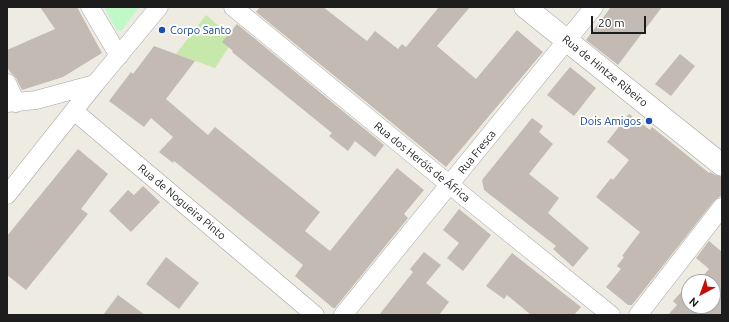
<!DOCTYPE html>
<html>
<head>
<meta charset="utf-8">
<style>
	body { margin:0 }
	#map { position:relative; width:729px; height:322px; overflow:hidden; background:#eeebe3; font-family:Ubuntu,sans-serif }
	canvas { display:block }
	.frame { position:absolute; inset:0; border:8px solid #1d1d1d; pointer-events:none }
	.north { position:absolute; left:681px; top:274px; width:40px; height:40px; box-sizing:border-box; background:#fff; border:1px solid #a5a5a5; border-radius:50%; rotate:221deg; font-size:11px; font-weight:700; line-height:16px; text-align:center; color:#1d1d1d }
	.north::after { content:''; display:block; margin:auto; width:14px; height:18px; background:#c60d05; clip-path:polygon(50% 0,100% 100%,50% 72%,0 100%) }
	.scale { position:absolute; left:591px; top:16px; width:55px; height:18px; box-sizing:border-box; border:2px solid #1d1d1d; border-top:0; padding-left:5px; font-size:12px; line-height:14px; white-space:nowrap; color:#1d1d1d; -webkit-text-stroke:3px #fff; paint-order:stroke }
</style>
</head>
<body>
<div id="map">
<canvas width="729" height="322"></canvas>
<div class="frame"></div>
<div class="north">N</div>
<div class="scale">20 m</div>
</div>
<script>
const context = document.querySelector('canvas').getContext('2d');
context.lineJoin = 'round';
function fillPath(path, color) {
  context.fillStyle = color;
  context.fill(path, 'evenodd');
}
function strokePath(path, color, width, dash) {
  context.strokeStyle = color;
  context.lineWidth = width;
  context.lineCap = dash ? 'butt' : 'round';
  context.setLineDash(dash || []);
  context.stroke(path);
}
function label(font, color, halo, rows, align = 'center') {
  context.font = font + ' Ubuntu,sans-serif';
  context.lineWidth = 4;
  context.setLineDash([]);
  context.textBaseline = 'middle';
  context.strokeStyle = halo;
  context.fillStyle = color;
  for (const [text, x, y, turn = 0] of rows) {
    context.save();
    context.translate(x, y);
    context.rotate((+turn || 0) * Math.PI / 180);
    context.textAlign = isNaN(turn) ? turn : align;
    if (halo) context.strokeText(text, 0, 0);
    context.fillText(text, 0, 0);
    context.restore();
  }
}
fillPath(new Path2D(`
	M206 15 234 39 215 68 176 54Z`), '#c6e8aa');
fillPath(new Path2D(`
	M104 7H139L122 30 119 31 116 29Z`), '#c1f8c7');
fillPath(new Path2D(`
	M40 7H77L102 53 63 77 22 90 16 78 11 73 7 67V50L55 29Z
	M260 7H323L367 41 375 31 398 49 402 44 406 47 439 7H470L437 46 476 79 517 30 543 52 446 167 256 12Z
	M611 7H662L618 65 586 40Z
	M237 24 384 145 375 157 355 141 348 151 329 136 332 133 232 52 233 51 222 42Z
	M154 46 195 61 166 99 208 135 215 127 320 212 305 231 330 251 397 168 424 190 404 214 408 218 335 308H333L295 276 303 265 174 161 173 163 159 152 173 137 151 118 144 127 109 101 131 72 133 74Z
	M680 54 695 66 671 96 655 84Z
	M570 67 596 88 574 116 547 95Z
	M629 114 650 130 652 127 709 173 710 172 715 175 722 177V195L714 201 632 305H628L606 287 621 269 617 266 624 257 622 256 640 232 596 197 611 178 613 180 629 160 607 142Z
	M532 118 543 126 539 132 553 144 529 174 559 198 548 213 589 248 573 267 553 249 556 246 484 190 482 180Z
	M78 149 108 174 81 209 88 214 26 290 7 275V236Z
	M143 186 160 202 131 232 109 211 128 190 134 195Z
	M459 209 491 235 463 271 447 258 459 243 443 230Z
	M709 241 722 252V315H668L677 305 673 301 683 290 687 294 689 291V306H713V282H698L709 269 696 258Z
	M424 252 441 265 426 283 449 302 439 315H379L413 272 410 269Z
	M512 253 581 307 574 315H531L507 295 504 299 486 286Z
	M166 257 199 283 179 309 146 284Z
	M118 295 145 315H103Z`), '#c3bab3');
const minor = new Path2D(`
	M90 7 119 56
	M233 7 450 185 611 315
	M7 83 16 103
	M7 103 36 100 95 84
	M74 111 315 315
	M7 195 95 84 159 7
	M343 315 594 7
	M638 315 722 207`);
const tertiary = new Path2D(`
	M525 7 722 165`);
strokePath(minor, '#a4a4a4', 19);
strokePath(tertiary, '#a4a4a4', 23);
strokePath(minor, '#fff', 18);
strokePath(tertiary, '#fff', 22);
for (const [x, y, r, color] of [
	[162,30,4,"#1a4fb4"],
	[649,121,4,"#1a4fb4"]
]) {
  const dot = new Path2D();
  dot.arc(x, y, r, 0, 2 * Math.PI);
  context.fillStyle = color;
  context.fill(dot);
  strokePath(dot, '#fff', 1.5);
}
label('11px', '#164399', '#fff', [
	["Corpo Santo",170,30],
	["Dois Amigos",641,121,"right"]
], 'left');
label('11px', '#1d1d1d', '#fff', [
	["Rua de Hintze Ribeiro",605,71,39],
	["Rua Fresca",477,152,-51],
	["Rua dos Heróis de África",422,162,39],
	["Rua de Nogueira Pinto",182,202,40]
]);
</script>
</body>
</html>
